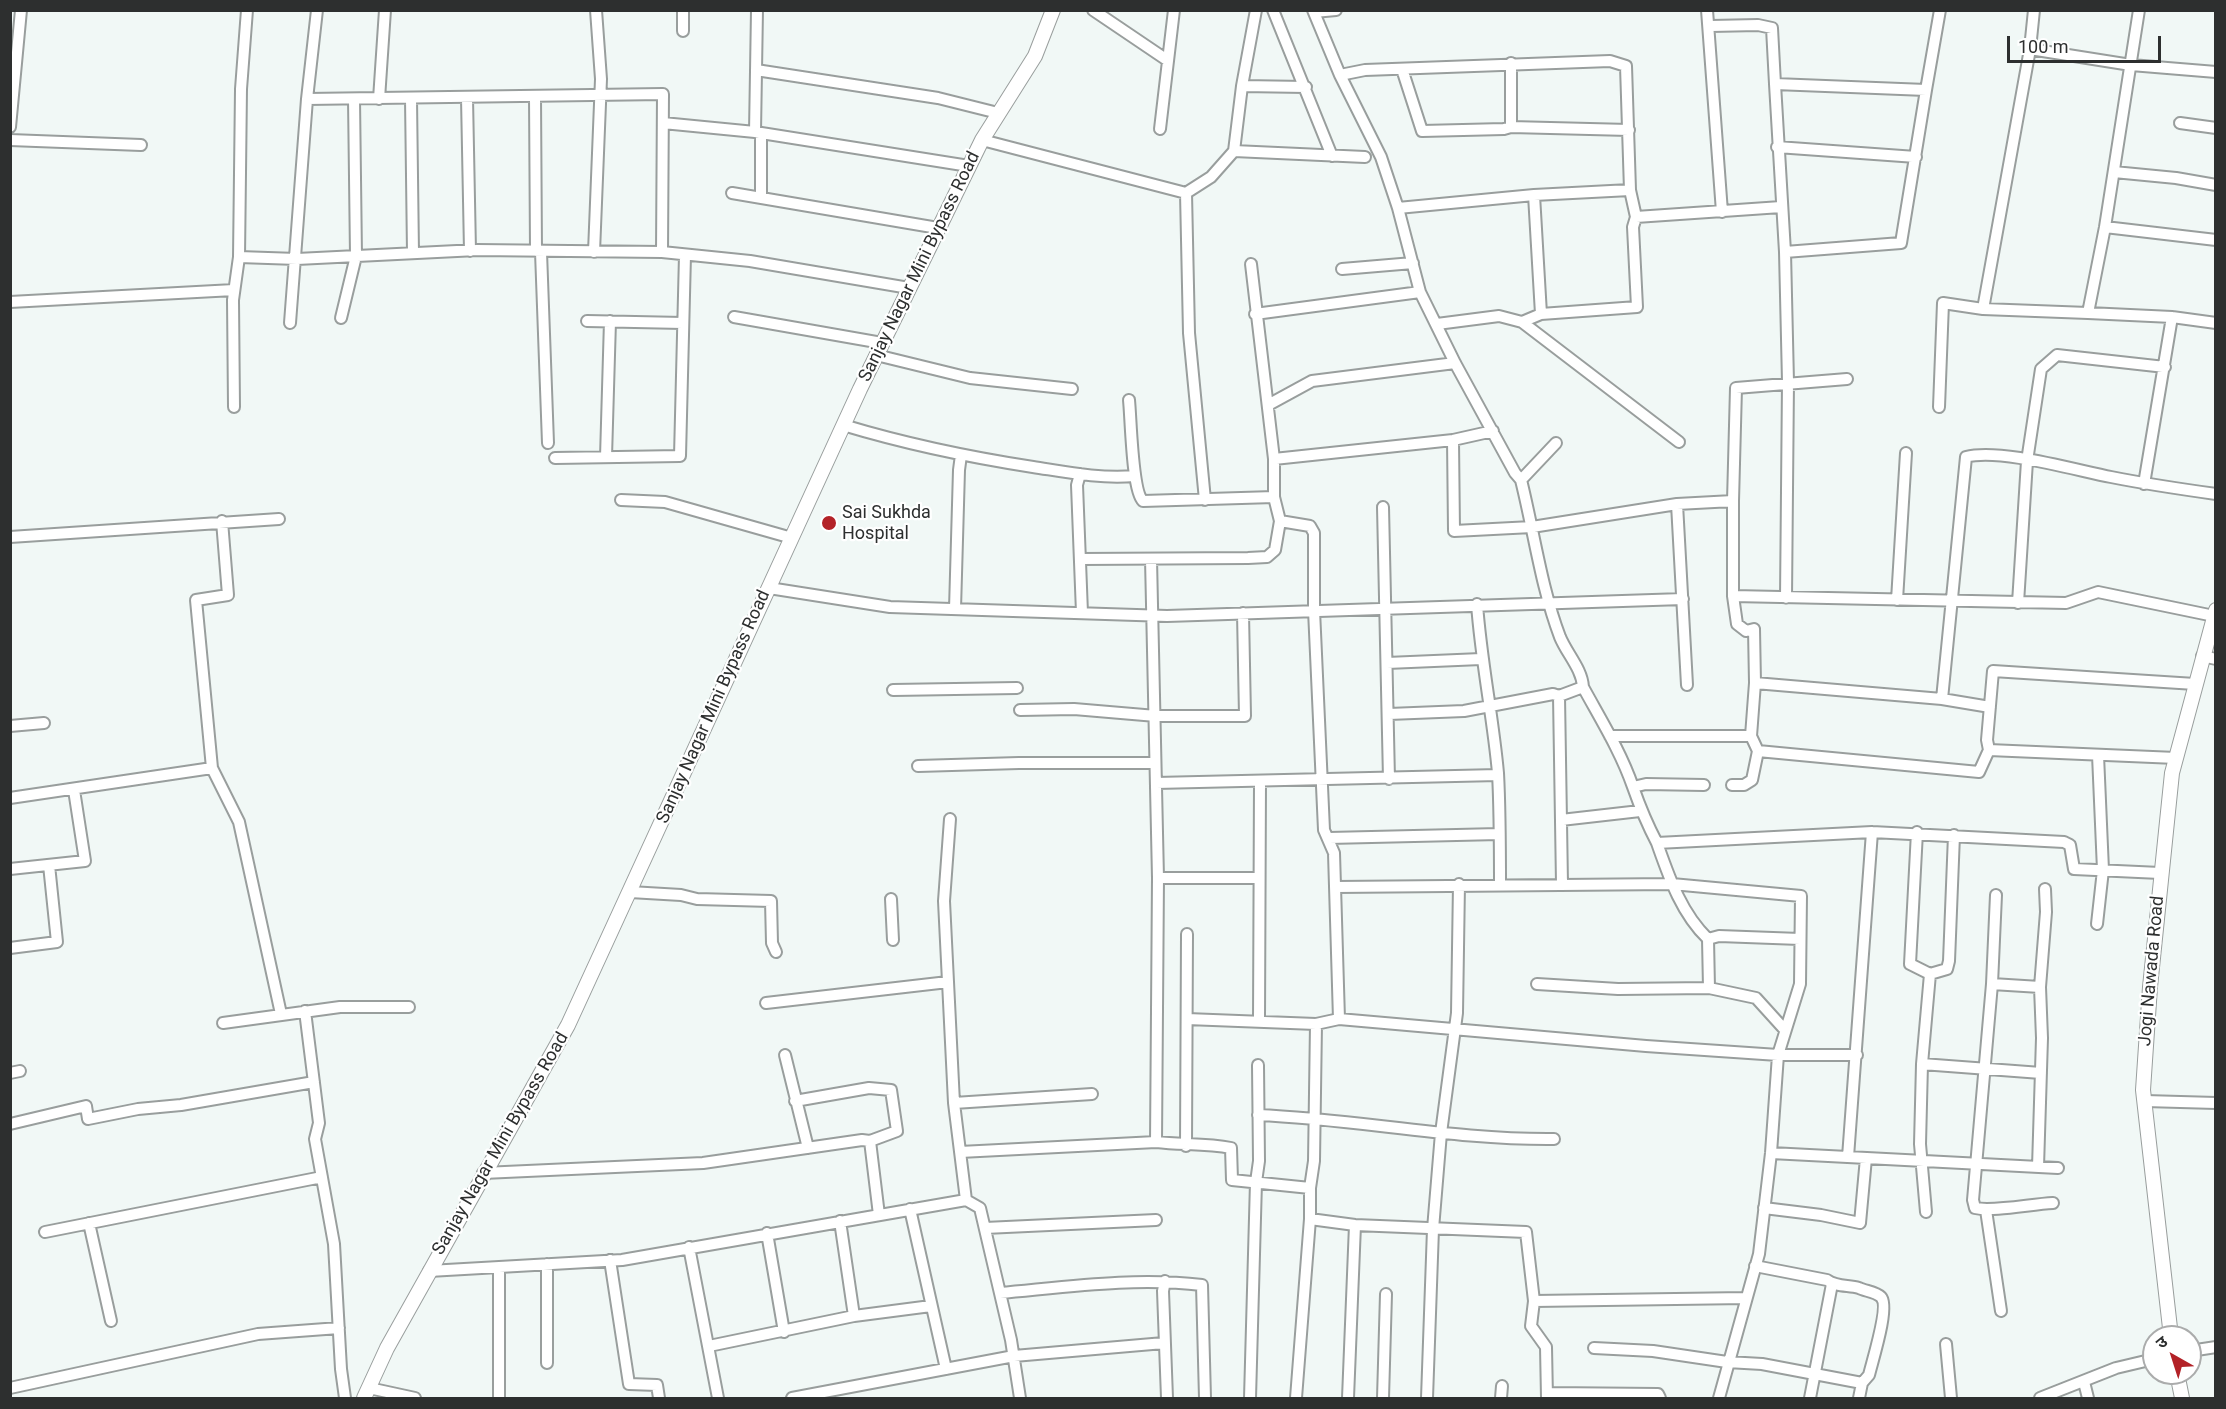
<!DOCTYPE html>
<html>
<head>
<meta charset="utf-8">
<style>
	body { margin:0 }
	#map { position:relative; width:2226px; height:1409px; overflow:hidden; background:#f1f8f6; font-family:Roboto,"Noto Sans Devanagari",sans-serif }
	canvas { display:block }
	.frame { position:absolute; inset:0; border:12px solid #2d2f2f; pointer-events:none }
	.north { position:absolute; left:2142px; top:1325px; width:60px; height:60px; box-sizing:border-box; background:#fff; border:2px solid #abacac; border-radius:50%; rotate:321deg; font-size:16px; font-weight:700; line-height:24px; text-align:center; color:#2d2f2f }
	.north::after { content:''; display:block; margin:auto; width:21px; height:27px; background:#b32227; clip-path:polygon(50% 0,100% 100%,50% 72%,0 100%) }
	.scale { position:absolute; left:2007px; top:36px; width:154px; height:27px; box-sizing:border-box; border:3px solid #2d2f2f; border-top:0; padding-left:8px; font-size:18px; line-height:21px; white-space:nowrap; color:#2d2f2f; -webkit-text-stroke:4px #fff; paint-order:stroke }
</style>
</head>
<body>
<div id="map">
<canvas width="2226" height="1409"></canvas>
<div class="frame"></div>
<div class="north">उ</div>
<div class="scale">100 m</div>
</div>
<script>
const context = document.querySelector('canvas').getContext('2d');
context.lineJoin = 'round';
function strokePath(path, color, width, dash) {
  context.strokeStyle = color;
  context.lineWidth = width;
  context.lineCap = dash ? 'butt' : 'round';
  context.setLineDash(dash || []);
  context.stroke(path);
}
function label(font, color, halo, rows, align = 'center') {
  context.font = font + ' Roboto,sans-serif';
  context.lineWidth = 4.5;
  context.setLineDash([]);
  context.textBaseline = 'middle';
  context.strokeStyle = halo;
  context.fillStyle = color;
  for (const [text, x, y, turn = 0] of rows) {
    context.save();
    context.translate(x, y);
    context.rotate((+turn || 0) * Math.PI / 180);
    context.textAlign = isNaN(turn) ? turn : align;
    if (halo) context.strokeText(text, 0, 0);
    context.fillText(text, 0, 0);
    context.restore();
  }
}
const minor = new Path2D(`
	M683 10V31
	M1093 10 1167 60
	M1273 10 1332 156
	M1313 10 1340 75 1381 157 1398 208 1420 292 1455 363 1515 473 1521 480C1534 532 1541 587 1560 637 1567 654 1582 669 1583 687 1601 720 1621 752 1633 787 1640 807 1647 824 1657 843
	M1707 10 1722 212
	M1314 12 1336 10
	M1711 26 1758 25 1772 28 1775 84 1926 90 1940 10
	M2030 49 2131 65 2216 72
	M1511 63V127
	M1402 69 1422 131 1504 129 1511 127 1629 130
	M756 70 938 98 998 113
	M1340 75 1365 70 1610 61 1626 66 1630 190 1636 217 1633 227 1637 307 1541 314 1522 322
	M1775 84 1785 252 1788 382 1786 598
	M1242 86 1306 87
	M535 97 536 251
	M467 98 470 251
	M307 99 663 94 662 252
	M379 99 385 10
	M411 99 413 253
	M663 123 755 132 969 166
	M2180 123 2216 128
	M10 127 21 10
	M1160 129 1174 10
	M755 132 757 10
	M10 140 141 145
	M982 140 1186 193
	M1777 147 1916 157
	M1234 151 1365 157
	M2114 172 2176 178 2216 185
	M732 193 938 228
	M1534 195 1541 314
	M761 198V133
	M1398 208 1534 195 1630 190
	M1636 217 1781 207
	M2105 227 2216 240
	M541 252 548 443
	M594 252 601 79 596 10
	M1785 252 1901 243 1926 90
	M239 257 297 259 477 250 662 252 750 261 909 288
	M1342 269 1413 263
	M10 302 234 290
	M1983 309 2030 49 2034 10
	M2088 313 2172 317 2216 323
	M1255 314 1420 292
	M734 317 882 343
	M341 318 356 256 354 99
	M587 321 683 323
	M290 323 307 99 317 10
	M1437 324 1499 316 1522 322 1679 442
	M876 355 970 378 1072 389
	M1129 400C1131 419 1132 491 1143 501L1274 497
	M1268 405 1312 381 1455 363
	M234 407 233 300 239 257 241 89 247 10
	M1939 407 1943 303 1983 309 2088 313 2105 227 2139 10
	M843 425C906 444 968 457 1033 467 1066 472 1100 479 1134 476
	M1453 440 1454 531 1532 527 1677 504 1733 501V596L1737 624 1746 631 1754 629 1755 683 1751 736 1758 751 1752 780 1744 785H1732
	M606 457 610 321
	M555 458 680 456 685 255
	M1274 459 1453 440 1493 431
	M1080 474 1077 485 1082 613
	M1521 480 1556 443
	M2144 484 2172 317
	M621 500 665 502 792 538
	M1205 500 1189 333 1186 193 1211 177 1234 151 1242 86 1256 10
	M1733 501 1736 388 1847 379
	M1677 504 1687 685
	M1383 507 1389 779
	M222 521 228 595 196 600 212 768 239 822 281 1014
	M1280 521 1310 526 1314 533V610L1324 830 1334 853 1339 1019
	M10 537 279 519
	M1081 559 1248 558 1267 557 1275 550 1280 521 1274 497V459L1251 264
	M1151 559 1158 878 1156 1142
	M769 588 890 607 1167 616 1683 599
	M1733 596 2066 603 2098 592 2214 616
	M1897 600 1906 453
	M2018 603 2027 461 2041 369 2057 355 2165 367
	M1477 604C1481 661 1493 717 1498 773 1500 810 1500 847 1500 884
	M955 609 959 470 961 455
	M2202 656 2216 659
	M1387 663 1481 659
	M1755 683 1942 699 1990 707
	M893 690 1017 688
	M1559 696 1562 884
	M1942 699 1966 457C1999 448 2075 470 2111 477 2146 484 2180 489 2216 494
	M1020 710 1074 709 1156 716H1245L1243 613
	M1389 714 1464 711 1553 694 1559 696 1583 687
	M10 726 44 723
	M1610 736H1751
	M1989 750 2176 758
	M1758 751 1979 772 1989 750 1987 740 1993 671 2195 684
	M918 766 1019 763H1155
	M1156 783 1498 775
	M1633 787 1646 784 1704 785
	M10 798 212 768
	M950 819 944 901 954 1103 966 1200
	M1561 820 1640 811
	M1917 832 1910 964 1930 974 1947 969 1949 961 1954 835
	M1329 838 1499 834
	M10 869 85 861 74 790
	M1158 878H1259
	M1336 887 1672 884 1801 896 1800 984 1778 1055 1771 1153 1759 1254 1719 1398
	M630 892 681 895 697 899 771 901 772 943 776 952
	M1996 895 1992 984 1973 1200 1975 1208C1994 1212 2031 1204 2053 1203
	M891 899 893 940
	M2097 924 2103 870 2098 755
	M1708 939 1719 936 1800 939
	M10 948 57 942 49 865
	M1537 984 1618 989 1709 988 1756 998 1785 1030
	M1992 984 2040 987
	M1709 988 1708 939C1681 913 1669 877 1657 843L1872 832 2064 842 2070 845 2074 869 2160 873
	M766 1003 948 982
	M305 1011 319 1123 315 1139 334 1244 341 1369 345 1398
	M1187 1019 1316 1024 1339 1019 1646 1046 1778 1055H1857
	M1259 1020 1260 782
	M223 1023 340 1007H409
	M785 1055 808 1148
	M1922 1064 2041 1073
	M10 1073 20 1071
	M2145 1101 2216 1103
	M954 1103 1092 1094
	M1258 1115C1357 1119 1455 1140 1554 1139
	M10 1124 86 1106 88 1119 138 1109 181 1105 314 1082
	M870 1141 879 1215
	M1186 1146 1187 934
	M960 1152 1156 1142C1181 1145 1206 1143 1231 1148L1232 1180 1310 1188
	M1771 1153 2058 1168
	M1848 1157 1872 832
	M2038 1167 2042 1038 2040 987 2046 912 2045 889
	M483 1173 703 1163 862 1140 870 1141 897 1131 891 1090 869 1088 795 1101
	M1764 1208 1821 1215 1860 1223 1866 1158
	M910 1209 946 1369
	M1986 1210 2001 1311
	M1926 1212 1920 1144 1922 1064 1930 974
	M1310 1219 1355 1225 1526 1232 1534 1301 1531 1326 1546 1347 1547 1398
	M840 1221 854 1316
	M89 1223 111 1321
	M985 1228 1156 1220
	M45 1232 322 1177
	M767 1233 784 1332
	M689 1247 718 1398
	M610 1260 629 1384 657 1385 659 1398
	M1755 1266 1827 1280C1836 1287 1848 1285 1859 1288 1865 1291 1876 1292 1881 1297 1890 1306 1872 1362 1869 1375L1862 1383 1859 1398
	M429 1271 622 1260 966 1200 980 1208 1011 1340 1020 1398
	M1165 1281 1163 1291 1167 1398
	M1000 1293C1067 1287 1134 1277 1202 1285L1205 1398
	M1534 1301 1746 1298
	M1946 1344 1951 1398
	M709 1346 854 1316 931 1306
	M1594 1348 1653 1351 1727 1362 1762 1364 1862 1383
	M2190 1351 2216 1347
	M547 1363V1264
	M2084 1382 2088 1398
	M10 1388 258 1334 339 1328
	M369 1388 415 1398
	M1547 1393 1658 1394 1660 1398
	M499 1398V1267
	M792 1398 1014 1356 1164 1343
	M1250 1398 1256 1182 1259 1161 1258 1065
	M1296 1398 1310 1219V1188L1314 1161 1316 1024
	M1348 1398 1355 1225
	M1383 1398 1386 1294
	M1427 1398 1433 1229 1441 1133 1457 1013 1459 884
	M1501 1398 1502 1386
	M1810 1398 1832 1284
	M2040 1398 2116 1368 2154 1359`);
const tertiary = new Path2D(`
	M2171 1337 2143 1090 2150 987 2172 773 2216 610
	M2177 1373 2182 1398
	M364 1398 387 1348 568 1025 860 389 982 140 1035 56 1053 10`);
strokePath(minor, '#999e9d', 14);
strokePath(tertiary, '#999e9d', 16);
strokePath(minor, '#fff', 10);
strokePath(tertiary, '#fff', 14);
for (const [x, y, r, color] of [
	[829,523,8,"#b32227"]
]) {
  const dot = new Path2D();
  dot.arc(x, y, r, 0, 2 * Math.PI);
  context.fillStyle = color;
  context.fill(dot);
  strokePath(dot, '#fff', 2);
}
label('18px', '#2d2f2f', '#fff', [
	["Sanjay Nagar Mini Bypass Road",920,267,-64],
	["Sanjay Nagar Mini Bypass Road",714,707,-66],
	["Jogi Nawada Road",2152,971,-85],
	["Sanjay Nagar Mini Bypass Road",501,1144,-60]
]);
label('18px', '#2d2f2f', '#fff', [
	["Sai Sukhda",842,513],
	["Hospital",842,534]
], 'left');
</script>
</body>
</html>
